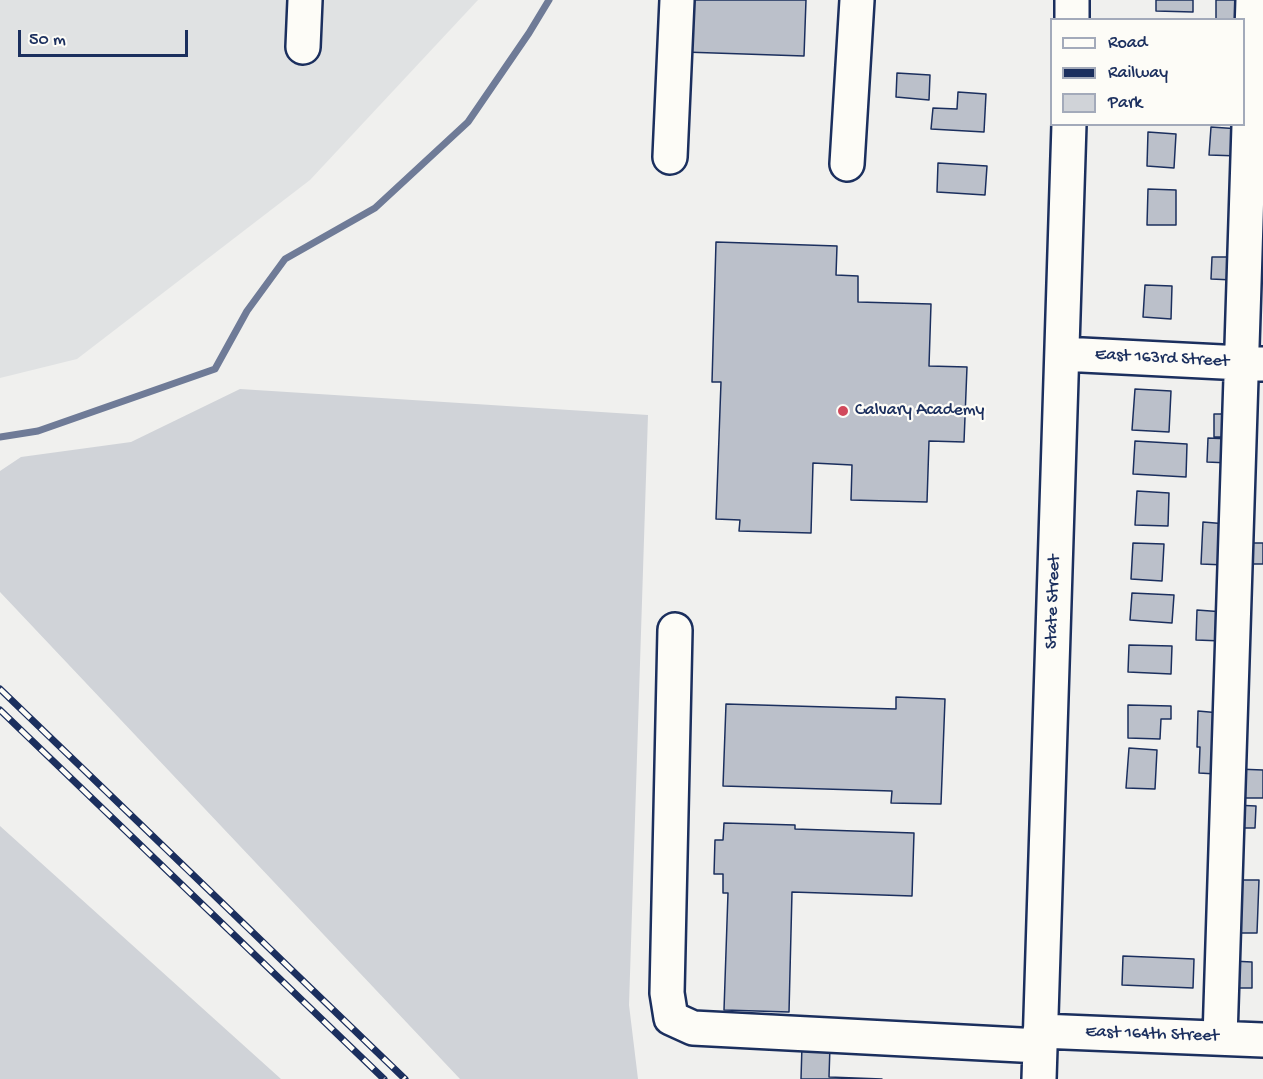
<!DOCTYPE html>
<html>
<head>
<meta charset="utf-8">
<style>
	body { margin:0 }
	#map { position:relative; width:1263px; height:1079px; overflow:hidden; background:#f0f0ee; font-family:"Gochi Hand",sans-serif }
	canvas { display:block }
	.legend { position:absolute; left:1050px; top:18px; width:195px; height:108px; box-sizing:border-box; background:#fdfcf7; border:2px solid #a3aaba; margin:0; padding:8px 10px; list-style:none; font-size:18px; color:#1b2f5e }
	.legend li { display:flex; align-items:center; gap:12px; height:30px }
	.legend b { width:30px; border:2px solid #a3aaba }
	.scale { position:absolute; left:18px; top:30px; width:170px; height:27px; box-sizing:border-box; border:3px solid #1b2f5e; border-top:0; padding-left:8px; font-size:18px; line-height:21px; white-space:nowrap; color:#1b2f5e; -webkit-text-stroke:4px #fdfcf7; paint-order:stroke }
</style>
</head>
<body>
<div id="map">
<canvas width="1263" height="1079"></canvas>
<ul class="legend">
<li><b style="height:8px;background:#fdfcf7"></b>Road</li>
<li><b style="height:8px;background:#1b2f5e"></b>Railway</li>
<li><b style="height:16px;background:#d0d3d8"></b>Park</li>
</ul>
<div class="scale">50 m</div>
</div>
<script>
const context = document.querySelector('canvas').getContext('2d');
context.lineJoin = 'round';
function fillPath(path, color) {
  context.fillStyle = color;
  context.fill(path, 'evenodd');
}
function strokePath(path, color, width, dash) {
  context.strokeStyle = color;
  context.lineWidth = width;
  context.lineCap = dash ? 'butt' : 'round';
  context.setLineDash(dash || []);
  context.stroke(path);
}
function label(font, color, halo, rows, align = 'center') {
  context.font = font + ' "Gochi Hand",sans-serif';
  context.lineWidth = 4.5;
  context.setLineDash([]);
  context.textBaseline = 'middle';
  context.strokeStyle = halo;
  context.fillStyle = color;
  for (const [text, x, y, turn = 0] of rows) {
    context.save();
    context.translate(x, y);
    context.rotate((+turn || 0) * Math.PI / 180);
    context.textAlign = isNaN(turn) ? turn : align;
    if (halo) context.strokeText(text, 0, 0);
    context.fillText(text, 0, 0);
    context.restore();
  }
}
fillPath(new Path2D(`
	M0 0H478L310 180 77 359 0 378Z`), '#e0e2e3');
fillPath(new Path2D(`
	M240 389 648 415 629 1005 638 1079H460L0 592V471L21 457 131 442Z
	M0 826 281 1079H0Z`), '#d0d3d8');
strokePath(new Path2D(`
	M0 437 38 431 215 369 247 311 285 259 375 208 468 122 529 33 549 0`), '#6f7b97', 7);
const building = new Path2D(`
	M686 0H806L804 56 684 52Z
	M1156 0H1193V12L1156 11Z
	M1216 0H1244L1243 20H1216Z
	M897 73 930 75 929 100 896 97Z
	M958 92 986 94 984 132 931 129 933 108 957 109Z
	M1211 127 1240 129 1239 156 1209 155Z
	M1148 132 1176 134 1174 168 1147 166Z
	M938 163 987 166 985 195 937 192Z
	M1148 189 1176 190V225H1147Z
	M716 242 837 246 836 275 858 276V302L931 304 929 366 967 367 964 442 929 441 927 502 851 500 852 465 813 463 811 533 739 531 740 520 716 519 721 382H712Z
	M1212 257H1234L1233 280 1211 279Z
	M1145 285 1172 286 1171 319 1143 317Z
	M1135 389 1171 391 1169 432 1132 430Z
	M1214 414H1231V437H1214Z
	M1208 438 1231 439 1229 463 1207 462Z
	M1135 441 1187 444 1186 477 1133 474Z
	M1137 491 1169 493 1168 526 1135 525Z
	M1203 522 1227 524 1225 565 1201 564Z
	M1133 543 1164 544 1162 581 1131 579Z
	M1244 543H1263V564H1245Z
	M1132 593 1174 595 1172 623 1130 620Z
	M1197 610 1224 612 1222 641 1196 640Z
	M1129 645 1172 646 1171 674 1128 672Z
	M896 697 945 699 941 804 891 803 892 791 723 786 726 704 896 709Z
	M1128 705 1171 706V719H1161L1160 739 1128 738Z
	M1198 711 1220 713 1216 774 1199 773 1200 747H1197Z
	M1129 748 1157 750 1155 789 1126 788Z
	M1237 769 1263 770V798H1236Z
	M1234 805 1256 806 1255 828H1234Z
	M724 823 795 825V829L914 833 912 896 792 892 789 1012 724 1010 728 893H723V874H714L715 840H723Z
	M1232 880H1259L1257 933H1230Z
	M1123 956 1194 959 1193 988 1122 985Z
	M1232 961 1252 962V988H1231Z
	M802 1045 830 1046 829 1077 882 1079H801Z`);
fillPath(building, '#bbc0ca');
strokePath(building, '#1b2f5e', 1.5);
const minor = new Path2D(`
	M1072 20V0
	M303 47 305 0
	M670 157 677 0
	M847 164 857 0
	M1062 354 1263 364
	M675 630 667 993 671 1018 693 1028 1040 1046
	M1040 1031 1263 1040
	M1220 1038 1253 0
	M1039 1079 1069 124`);
strokePath(minor, '#1b2f5e', 38);
strokePath(minor, '#fdfcf7', 33);
const rail = new Path2D(`
	M0 689 405 1079
	M0 710 384 1079`);
strokePath(rail, '#1b2f5e', 7);
strokePath(rail, '#fdfcf7', 4.5, [14]);
for (const [x, y, r, color] of [
	[843,411,6,"#d1495b"]
]) {
  const dot = new Path2D();
  dot.arc(x, y, r, 0, 2 * Math.PI);
  context.fillStyle = color;
  context.fill(dot);
  strokePath(dot, '#fdfcf7', 2);
}
label('18px', '#1b2f5e', '#fdfcf7', [
	["East 163rd Street",1162,359,3],
	["State Street",1054,602,-88],
	["East 164th Street",1152,1035,2]
]);
label('18px', '#1b2f5e', '#fdfcf7', [
	["Calvary Academy",855,411]
], 'left');
</script>
</body>
</html>
